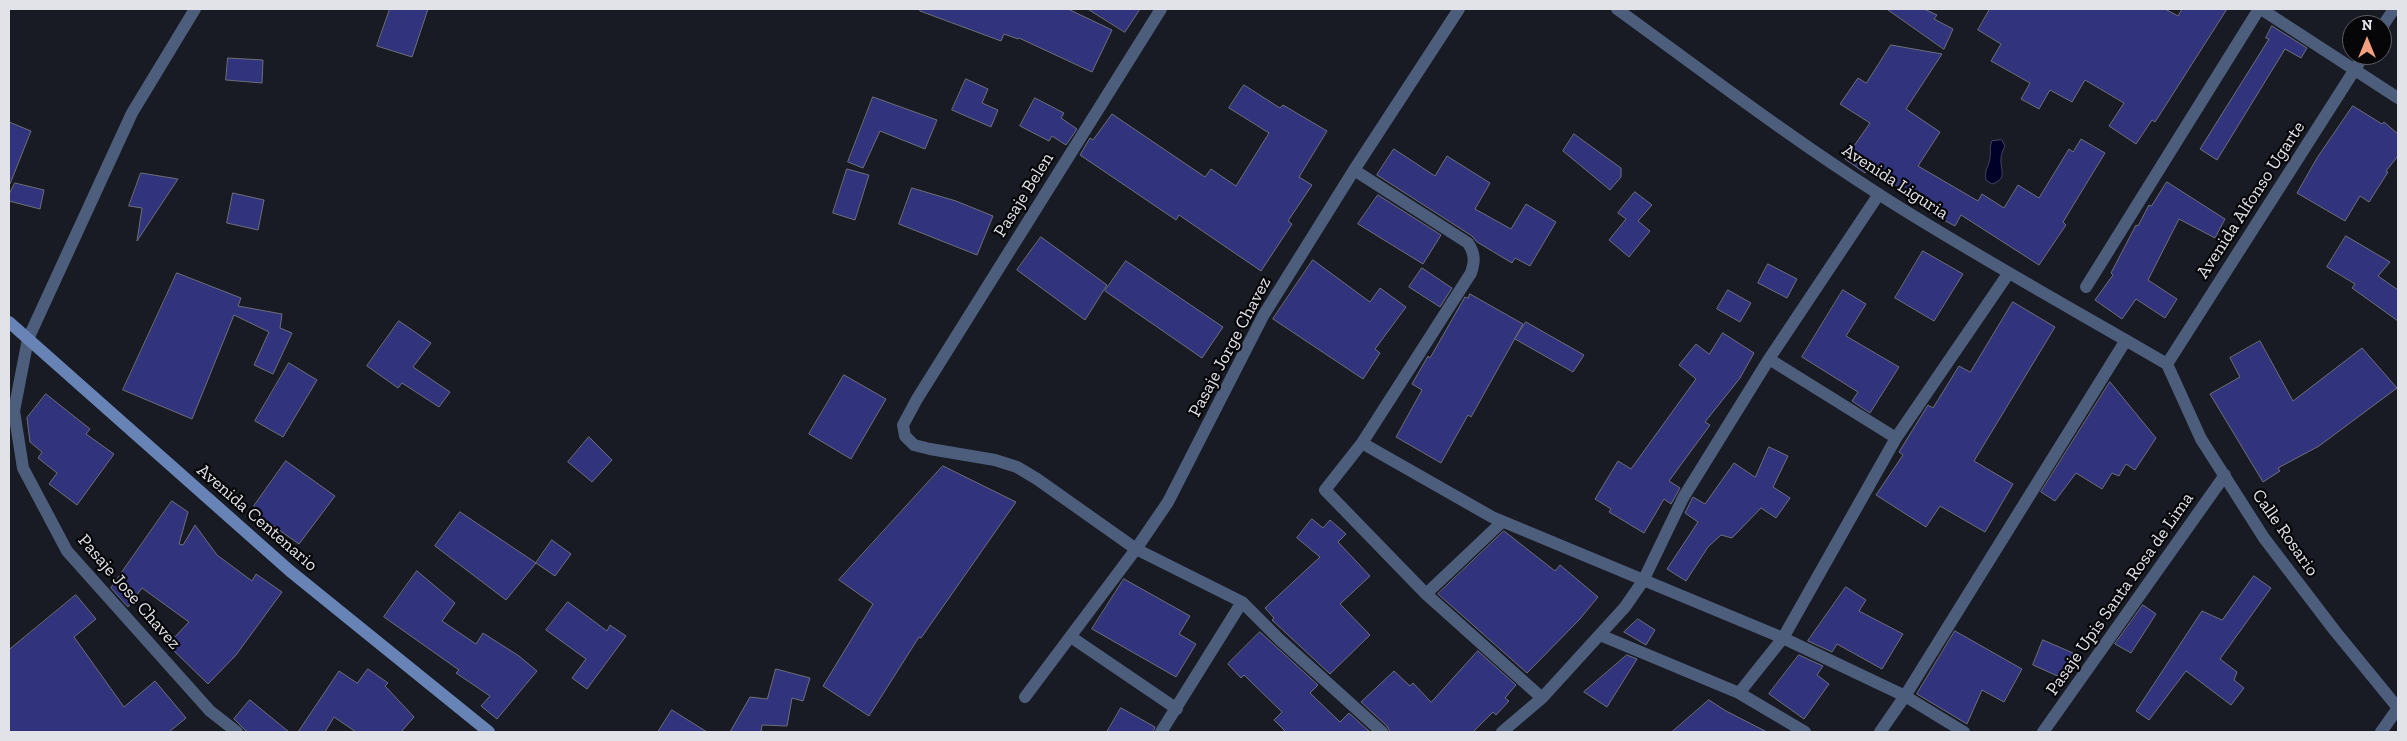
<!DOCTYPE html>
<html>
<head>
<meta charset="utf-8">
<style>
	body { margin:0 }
	#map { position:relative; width:2407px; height:741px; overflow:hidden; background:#191b24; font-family:"Zilla Slab",serif }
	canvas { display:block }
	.frame { position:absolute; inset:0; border:10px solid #e2e3e9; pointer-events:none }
	.north { position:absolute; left:2342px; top:15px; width:50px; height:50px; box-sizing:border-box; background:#060609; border:1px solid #5e5e63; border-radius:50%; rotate:0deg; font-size:14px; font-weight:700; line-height:20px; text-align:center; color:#e2e3e9 }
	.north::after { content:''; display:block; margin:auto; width:18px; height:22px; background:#f2a080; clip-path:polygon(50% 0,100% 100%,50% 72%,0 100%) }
</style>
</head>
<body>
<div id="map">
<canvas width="2407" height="741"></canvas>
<div class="frame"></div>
<div class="north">N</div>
</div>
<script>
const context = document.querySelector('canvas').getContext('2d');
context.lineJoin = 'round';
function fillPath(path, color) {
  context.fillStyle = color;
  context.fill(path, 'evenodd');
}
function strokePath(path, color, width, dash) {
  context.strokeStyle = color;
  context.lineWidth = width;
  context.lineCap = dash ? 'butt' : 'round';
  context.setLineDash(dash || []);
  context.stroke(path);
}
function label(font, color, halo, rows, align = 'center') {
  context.font = font + ' "Zilla Slab",serif';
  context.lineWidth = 4.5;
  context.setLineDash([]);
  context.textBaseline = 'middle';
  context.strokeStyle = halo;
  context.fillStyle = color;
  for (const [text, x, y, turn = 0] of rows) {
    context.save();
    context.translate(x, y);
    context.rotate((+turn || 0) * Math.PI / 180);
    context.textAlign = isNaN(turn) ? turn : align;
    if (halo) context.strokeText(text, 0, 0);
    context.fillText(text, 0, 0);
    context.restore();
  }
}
const water = new Path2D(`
	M2002 140 2005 146C2003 150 2001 154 2001 159 2000 170 2008 179 1992 184L1986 180C1984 170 1989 167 1990 158 1991 151 1989 148 1992 141Z`);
fillPath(water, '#000028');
strokePath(water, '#444462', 1);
const building = new Path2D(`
	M390 9H428L412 57 377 46Z
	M921 9H1068L1112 30 1092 72 1019 38 1018 39 1004 34 1001 41 920 11Z
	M1088 9H1140L1125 32Z
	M1887 9H1924L1937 15 1934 19 1953 29 1944 49Z
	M1990 9H2165L2178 16 2182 9H2227L2155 122 2152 120 2136 144 2109 126 2124 103 2085 80 2072 102 2050 90 2039 109 2021 99 2030 83 1991 61 2001 44 1978 30Z
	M2272 26 2307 48 2301 58 2285 49 2217 160 2200 149 2269 39 2266 38Z
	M1891 45 1942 54 1906 109 1940 132 1918 166 1978 201 1982 194 2004 208 2018 185 2039 198 2069 149 2073 152 2081 139 2105 153 2063 222 2066 225 2039 265 1961 215 1955 226 1930 213V207L1868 168 1865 173 1845 159 1870 123 1840 104 1858 78 1866 83Z
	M228 58 263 60 262 83 226 80Z
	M966 79 988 89 982 103 998 110 991 127 952 110Z
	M1244 85 1280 108 1283 105 1327 131 1299 177 1312 185 1288 221 1292 224 1261 271 1179 215 1176 220 1080 155 1090 138 1093 140 1112 114 1205 177 1211 169 1236 186 1269 133 1229 108Z
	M873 97 937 120 925 149 880 131 863 168 848 162Z
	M1035 98 1064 113 1061 118 1077 129 1066 145 1052 136 1049 141 1020 126Z
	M2353 106 2382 124 2384 122 2398 134V156L2386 171 2388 172 2369 202 2360 196 2345 221 2297 193 2317 158Z
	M9 122 31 131 10 184 9 183Z
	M1574 134 1621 168V177L1610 190 1563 151Z
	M1394 149 1435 176 1447 156 1490 183 1475 209 1511 229 1526 204 1556 222 1530 266 1515 258 1512 263 1477 242 1472 236 1377 175Z
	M847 169 869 175 855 220 833 213Z
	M141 173 178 179 137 241 142 208 129 206Z
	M2167 182 2225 219 2215 238 2179 219 2148 280 2177 299 2165 318 2136 299 2122 319 2095 300 2113 275 2111 273 2136 225 2138 226 2149 205 2151 206Z
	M15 183 44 190 40 209 9 201V195Z
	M912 188 956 201 993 216 977 255 899 224Z
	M1635 192 1652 205 1638 221 1650 231 1629 257 1609 240 1626 219 1618 213Z
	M233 193 264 200 258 230 227 223Z
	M1378 195 1441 235 1423 264 1358 224Z
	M2346 236 2390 262 2378 276 2398 290V321L2352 288 2355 284 2327 267Z
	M1041 237 1107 285 1085 320 1017 270Z
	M1923 251 1963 274 1934 321 1895 298Z
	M1313 260 1370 302 1380 288 1406 307 1375 349 1380 353 1363 379 1273 319Z
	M1126 261 1223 327 1202 358 1105 291Z
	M1768 264 1797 279 1787 298 1758 283Z
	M1422 268 1452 288 1440 307 1409 287Z
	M177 273 241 298 238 306 282 314 280 328 292 333 273 374 254 365 269 332 234 315 192 419 123 390Z
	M1728 290 1751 303 1740 322 1717 309Z
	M1843 290 1866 304 1846 336 1899 367 1870 413 1852 401 1858 392 1802 357Z
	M1470 294 1523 324 1471 417 1468 415 1441 463 1396 437 1422 390 1412 384 1428 356 1430 358 1465 297 1468 298Z
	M2013 302 2055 327 1974 461 2013 484 1985 532 1940 506 1926 527 1876 495 1903 455 1899 452 1928 405 1933 408 1959 366 1970 372Z
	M399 321 431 343 413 367 450 392 439 407 402 383 398 388 367 366Z
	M1526 322 1584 355 1573 372 1515 339Z
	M1723 333 1754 353 1740 378 1705 422 1710 425 1669 481 1680 488 1671 504 1664 499 1644 533 1609 512 1611 509 1595 499 1618 461 1631 469 1696 379 1679 365 1696 344 1709 354Z
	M2260 341 2293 401 2362 348 2397 388 2319 446 2278 468 2280 471 2263 482 2210 394 2240 377 2230 358Z
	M289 363 317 380 283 437 255 421Z
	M844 375 886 399 851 459 809 434Z
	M2110 382 2156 438 2135 470 2126 464 2119 476 2112 473 2102 489 2076 473 2055 501 2041 492Z
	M46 394 90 429 86 434 114 454 77 505 49 484 57 473 38 458 42 452 30 442 27 418Z
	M589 437 612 460 592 482 568 462Z
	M1769 447 1788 456 1773 487 1790 498 1776 518 1761 508 1732 538 1721 535 1708 547 1686 581 1667 569 1698 522 1685 513 1693 497 1705 504 1734 463 1755 477Z
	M286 461 335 496 299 544 259 516 254 506Z
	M943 466 1016 502 921 638 919 637 869 716 823 686 873 604 839 580Z
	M172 501 188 512 179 544 183 545 195 525 217 555 252 581 256 574 282 592 236 655 208 684 171 648V641L189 622 142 588 128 607 111 588Z
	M460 512 536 563 506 600 435 546Z
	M1312 519 1323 528 1330 520 1346 534 1338 542 1370 576 1340 604 1370 635 1330 674 1272 620 1274 618 1265 608 1320 557 1297 538Z
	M1504 531 1555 571 1560 565 1598 597 1579 620 1527 673 1438 594Z
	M552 540 571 554 555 576 536 563Z
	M417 571 455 603 442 621 476 644 483 633 519 656 537 671 497 719 481 706 490 696 456 673 459 670 384 617Z
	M2254 576 2271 588 2220 659 2237 672 2234 680 2244 688 2231 705 2186 671 2149 720 2136 711 2202 611 2222 620Z
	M1124 579 1190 616 1179 634 1196 644 1176 677 1092 629Z
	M1846 587 1866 600 1859 611 1903 634 1882 669 1837 644 1832 652 1808 641Z
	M76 595 96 619 74 637 124 707 155 681 186 718 169 732H9V650Z
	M568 602 607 631 610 625 626 636 587 689 572 678 586 659 546 630Z
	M2143 605 2156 614 2131 653 2115 644Z
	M1638 619 1655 630 1646 645 1624 632Z
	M1955 631 2022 669 2004 702 1982 690 1967 724 1917 694Z
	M1260 632 1318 685 1310 693 1340 722 1349 713 1370 732H1286L1274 720 1282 712 1244 675 1241 678 1228 664Z
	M2043 640 2073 653 2062 678 2033 665Z
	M1478 651 1516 685 1505 698 1509 701 1496 715 1493 712 1473 732H1390L1387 726 1361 702 1394 671 1410 686 1413 683 1431 702Z
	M1627 655 1637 659 1607 707 1584 692Z
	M1799 655 1823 666 1817 675 1829 684 1804 719 1769 694Z
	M368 669 388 683 385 686 414 717 401 732H356L334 717 325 732H298L339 671 357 683Z
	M776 669 810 678 803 701 792 698 787 726 762 725 761 732H730L750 697 767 699Z
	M250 700 289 732H248L245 730 234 719Z
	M1709 700 1726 711 1767 732H1672Z
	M1121 708 1155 727 1153 732H1107Z
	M672 710 707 732H658Z`);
fillPath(building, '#31347d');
strokePath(building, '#6d6f79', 1);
strokePath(new Path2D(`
	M195 9 132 113 28 339 14 411 23 468 67 551 210 711 237 732
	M1161 9 917 399 903 425 905 436 914 445 930 449 995 460 1017 467 1037 479 1136 549 1242 602 1279 639 1382 732
	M1617 9C1704 72 1789 137 1880 195 1974 255 2071 308 2167 364
	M2261 9 2398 98
	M2382 27 2394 9
	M1354 170 1468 243C1475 254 1475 261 1471 273L1362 443 1325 490 1426 594 1542 698
	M2086 287 2259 9
	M1769 359 1896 438
	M2167 364 2201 439 2264 538 2335 631 2398 708
	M2167 364 2364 55
	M1362 443 1492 517 1783 638 1905 696 1964 732
	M1426 594 1502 522
	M1600 635 1739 693 1805 732
	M1071 637 1177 709
	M1739 693 1783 638 1896 438 2008 274
	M1025 697 1136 549 1168 502 1263 316 1354 170 1459 9
	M1161 732 1242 602
	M1502 732 1542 698 1625 607 1643 581 1683 498 1769 359 1879 194
	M1880 732 1905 696 2126 340
	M2043 732 2225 475
	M2381 732 2398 708`), '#4d5e7d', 12);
strokePath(new Path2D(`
	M9 322 290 571 489 732`), '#6884b6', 12);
label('18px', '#e2e3e9', '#060609', [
	["Avenida Liguria",1895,182,33],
	["Pasaje Belen",1024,195,-58],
	["Avenida Alfonso Ugarte",2251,200,-57],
	["Pasaje Jorge Chavez",1230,347,-62],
	["Avenida Centenario",257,518,41],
	["Calle Rosario",2285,533,55],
	["Pasaje Jose Chavez",129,592,49],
	["Pasaje Upis Santa Rosa de Lima",2120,594,-55]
]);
</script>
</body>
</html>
